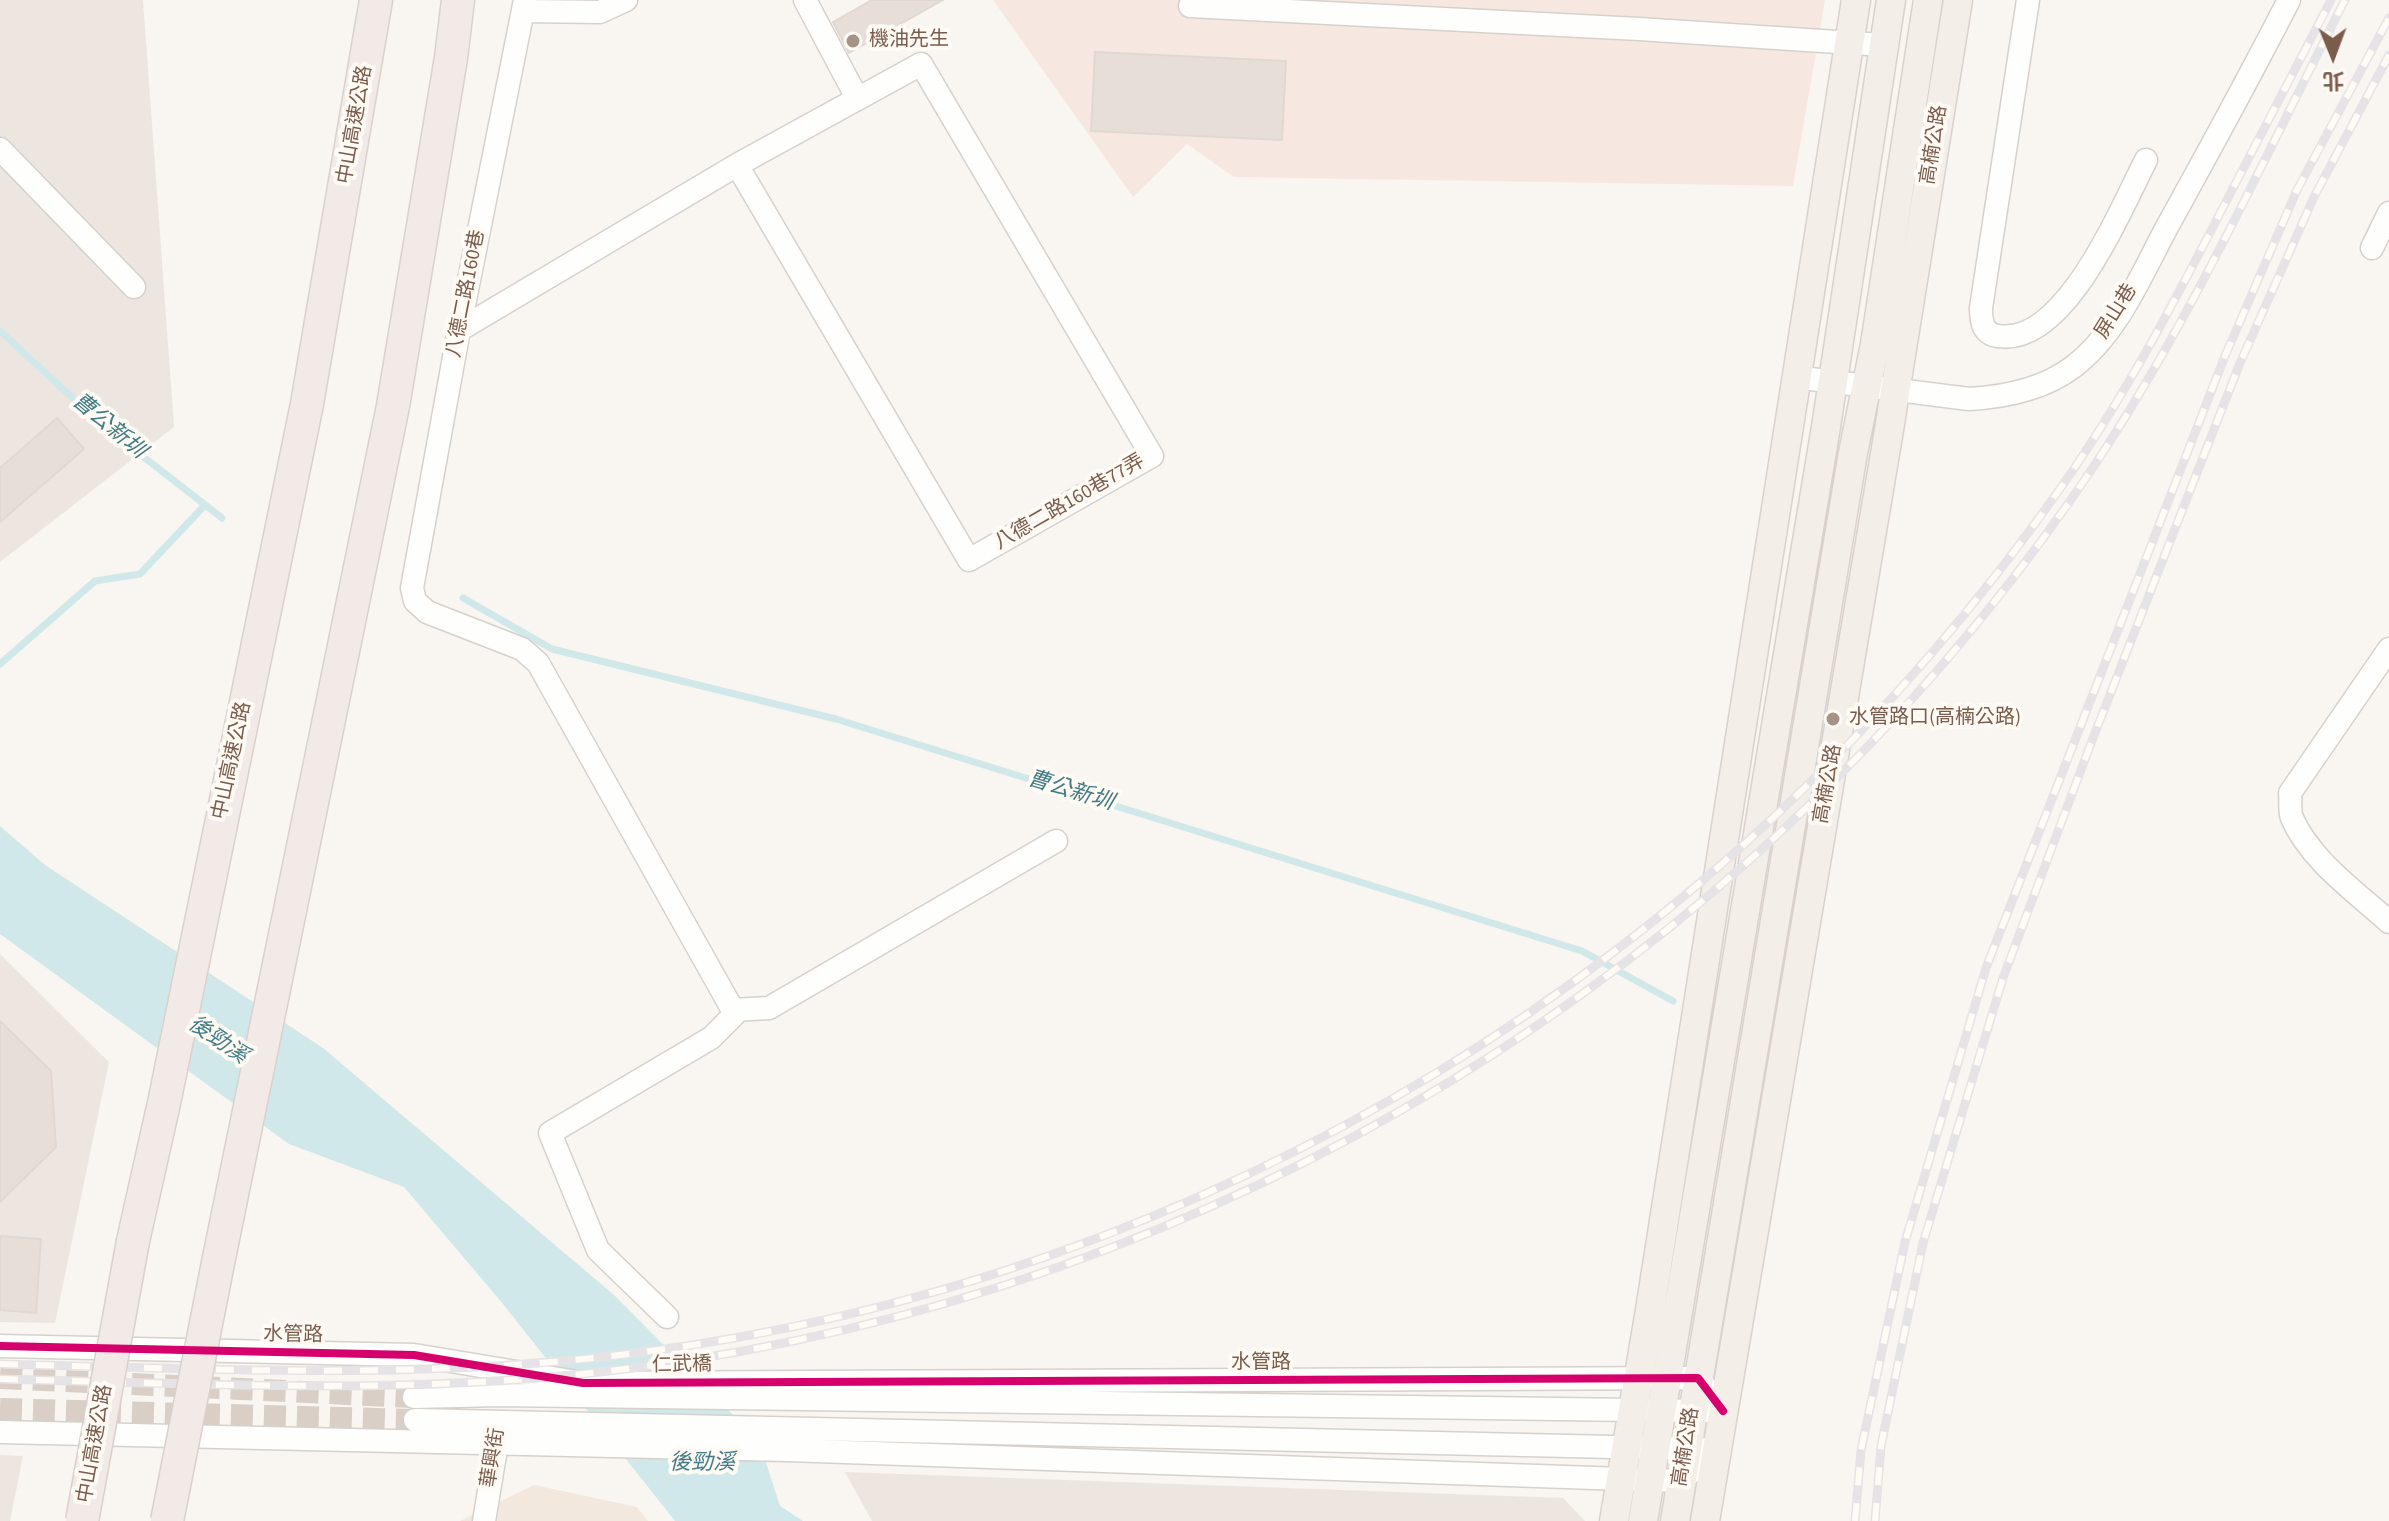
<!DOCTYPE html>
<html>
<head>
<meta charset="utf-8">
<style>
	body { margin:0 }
	#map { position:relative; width:2389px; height:1521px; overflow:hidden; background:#f9f5f0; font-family:"Source Sans 3","Noto Sans TC",sans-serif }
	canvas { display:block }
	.north { position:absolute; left:2293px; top:16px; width:80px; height:80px; -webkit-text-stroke:6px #fffaf3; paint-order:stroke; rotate:179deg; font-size:22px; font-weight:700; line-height:32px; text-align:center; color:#7a5c4d }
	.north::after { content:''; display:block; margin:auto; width:28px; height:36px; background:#7a5c4d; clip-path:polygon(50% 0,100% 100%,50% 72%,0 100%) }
</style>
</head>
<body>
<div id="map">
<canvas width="2389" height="1521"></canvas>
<div class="north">北</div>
</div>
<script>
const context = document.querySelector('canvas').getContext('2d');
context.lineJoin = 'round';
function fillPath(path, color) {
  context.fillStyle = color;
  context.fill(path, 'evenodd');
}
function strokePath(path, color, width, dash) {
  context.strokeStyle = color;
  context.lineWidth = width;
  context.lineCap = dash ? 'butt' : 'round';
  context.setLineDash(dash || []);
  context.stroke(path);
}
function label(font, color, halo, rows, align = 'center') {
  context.font = font + ' "Source Sans 3","Noto Sans TC",sans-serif';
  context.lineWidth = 8;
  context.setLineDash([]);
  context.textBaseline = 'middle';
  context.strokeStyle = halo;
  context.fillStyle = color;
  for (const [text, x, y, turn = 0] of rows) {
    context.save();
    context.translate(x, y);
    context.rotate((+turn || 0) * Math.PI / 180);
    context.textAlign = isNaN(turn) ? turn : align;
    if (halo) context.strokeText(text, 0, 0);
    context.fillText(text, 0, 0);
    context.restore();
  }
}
fillPath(new Path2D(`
	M534 1485 637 1507 648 1521H460Z`), '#f2e8de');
fillPath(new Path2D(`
	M993 0H1825L1793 186 1234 177 1187 144 1133 197Z`), '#f6e8e1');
fillPath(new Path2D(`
	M0 0H143L174 427 0 562Z
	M0 954 109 1062 55 1323 0 1322Z
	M0 1455 23 1456 10 1521H0Z
	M845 1472 1563 1498 1585 1521H872Z`), '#ede5e0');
fillPath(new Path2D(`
	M0 826 45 865 323 1048 614 1295 759 1441 780 1506 803 1521H675L503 1304 404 1187 289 1144 0 934Z`), '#d0e8ea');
strokePath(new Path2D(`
	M0 331 100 423 222 518
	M463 598 552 649 836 719 1582 951 1673 1001
	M0 664 95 581 140 574 205 505`), '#d0e8ea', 7);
const building = new Path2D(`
	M872 0H943L849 53 833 22Z
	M1095 52 1286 61 1282 140 1091 131Z
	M57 418 84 449 0 522V468Z
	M0 1021 51 1071 56 1147 0 1202Z
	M0 1236 41 1239 36 1313 0 1310Z`);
fillPath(building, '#e6ded7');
strokePath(building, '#e2d8d2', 2);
strokePath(new Path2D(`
	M0 1378 414 1397
	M0 1409 415 1420`), '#d9cfc7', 22, [22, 11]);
const minor = new Path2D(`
	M525 0 459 330 412 588 415 601 427 612 522 649 538 663 735 1014 711 1038 550 1133 598 1250 667 1317
	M805 0 857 98
	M2028 0 1981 308C1981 322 1983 334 1998 336 2065 347 2121 208 2146 160
	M1190 6 1639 29 1883 45
	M523 11 600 12 626 0
	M0 149 134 287
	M2372 248 2389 213
	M459 330 737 165 921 64 1152 456 969 560 737 165
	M1795 377 1969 399C2004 397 2044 389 2073 367 2118 333 2141 275 2167 227 2209 151 2250 76 2289 0
	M2389 649 2290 793C2291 801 2289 811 2292 818 2310 860 2356 892 2389 922
	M733 1010 769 1008 1056 841
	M0 1346 414 1355 583 1383 1698 1378 1707 1389
	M414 1397 501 1395 1709 1411
	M415 1420 1702 1449
	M0 1432 787 1450 1681 1481 1716 1450
	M484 1521 499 1431`);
const major = new Path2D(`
	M1614 1521 1649 1316 1856 0
	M1643 1521 1826 427 1891 0
	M1675 1521 1853 453 1875 344 1928 0
	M1705 1521 1888 436 1958 0`);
const highway = new Path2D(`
	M133 1241 164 1103 307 404 376 0
	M219 1258 393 406 451 58 458 0`);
strokePath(minor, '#d7d1cb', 25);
strokePath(major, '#dad1cc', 31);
strokePath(highway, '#dad1cc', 35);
strokePath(minor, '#fefefd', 22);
strokePath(major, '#f3eee8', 28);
strokePath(highway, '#f2eae7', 32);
const rail = new Path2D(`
	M0 1364C209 1369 420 1380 628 1354 1210 1282 1726 964 2062 486 2121 402 2169 312 2216 221 2254 147 2293 74 2331 0
	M0 1379C211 1384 423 1396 633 1368 1216 1293 1741 975 2077 491 2183 338 2260 166 2345 0
	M1855 1521 1861 1450 1905 1242 1986 968 2225 356 2297 190 2389 18
	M1875 1521 1881 1446 1923 1243 2003 978 2093 738 2240 363 2314 197 2389 55`);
strokePath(rail, '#e6e3e7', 9);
strokePath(rail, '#fffaf3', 6, [18]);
const highwayBridge = new Path2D(`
	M82 1521 133 1241
	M167 1521 219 1258`);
strokePath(highwayBridge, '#dad1cc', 35, []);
strokePath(highwayBridge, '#f2eae7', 32);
strokePath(new Path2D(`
	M0 1346 414 1355 583 1383 1698 1378 1723 1411`), '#d6006c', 8);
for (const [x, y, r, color] of [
	[853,41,8,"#a69286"],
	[1833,719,8,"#a69286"]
]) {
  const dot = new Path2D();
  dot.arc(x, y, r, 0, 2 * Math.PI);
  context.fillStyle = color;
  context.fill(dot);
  strokePath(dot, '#fffaf3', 3);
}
label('20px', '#7a5c4d', '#fffaf3', [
	["機油先生",869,41],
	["水管路口(高楠公路)",1849,719]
], 'left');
label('20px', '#7a5c4d', '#fffaf3', [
	["中山高速公路",356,125,-80],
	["高楠公路",1935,145,-81],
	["八德二路160巷",467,294,-79],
	["屏山巷",2117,312,-58],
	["八德二路160巷77弄",1070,503,-30],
	["中山高速公路",233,761,-78],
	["高楠公路",1829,784,-80],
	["水管路",293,1336,1],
	["水管路",1261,1364],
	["仁武橋",682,1366,-1],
	["中山高速公路",96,1444,-80],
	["高楠公路",1687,1447,-81],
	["華興街",494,1458,-81]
]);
label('italic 22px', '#437c86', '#fffaf3', [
	["曹公新圳",108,427,40],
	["曹公新圳",1070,792,17],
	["後勁溪",217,1041,34],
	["後勁溪",702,1464]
]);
</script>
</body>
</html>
